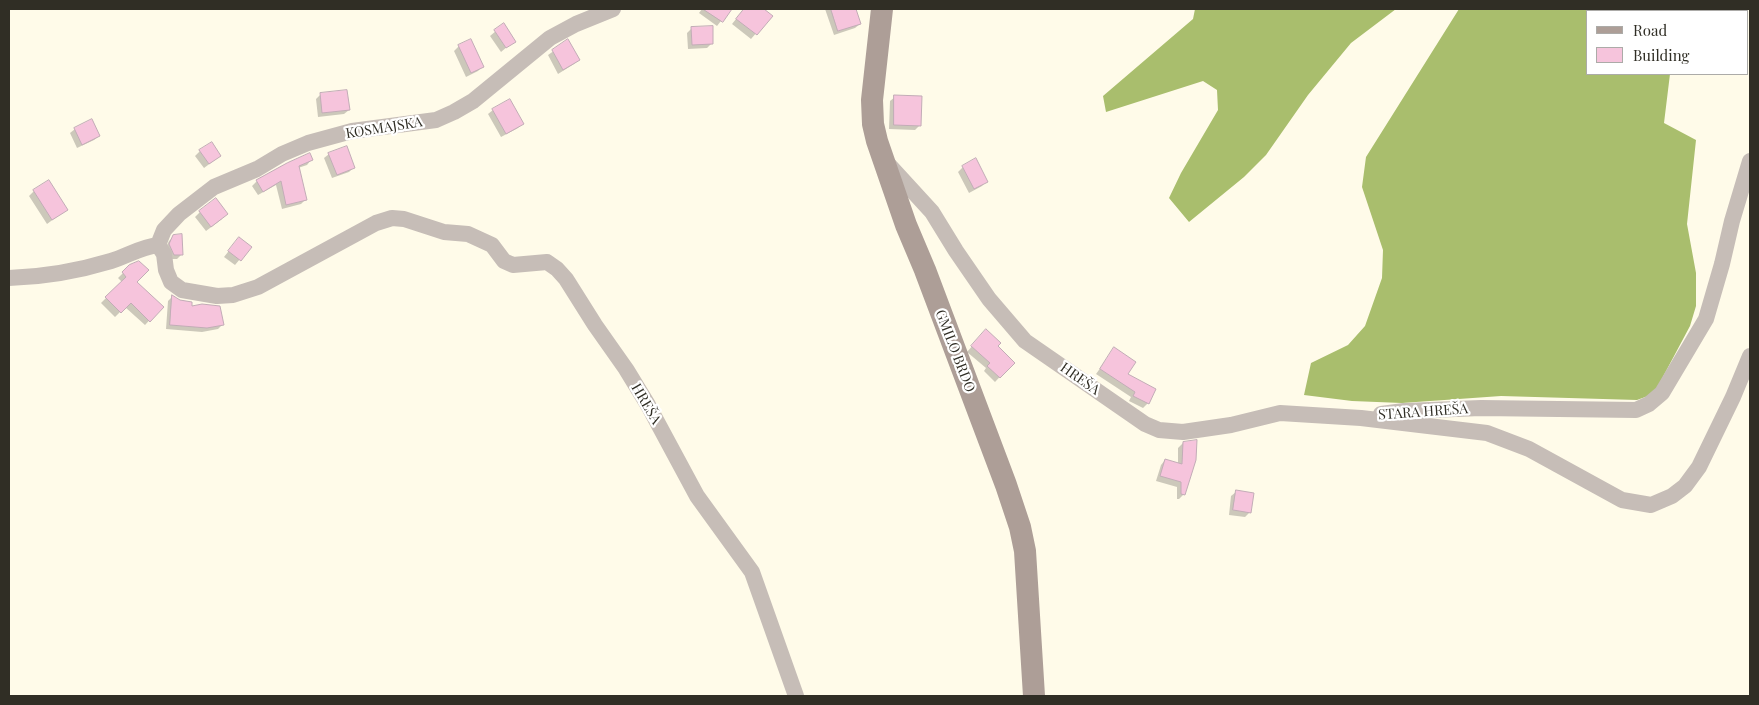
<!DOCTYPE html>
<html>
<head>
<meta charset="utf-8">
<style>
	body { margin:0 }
	#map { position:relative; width:1759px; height:705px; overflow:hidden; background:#fffbe9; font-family:"Playfair Display",serif }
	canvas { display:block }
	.frame { position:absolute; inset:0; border:10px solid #302e25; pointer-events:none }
	.legend { position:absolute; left:1586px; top:10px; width:162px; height:65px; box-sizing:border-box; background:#fff; border:1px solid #acaba8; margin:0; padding:6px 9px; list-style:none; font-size:15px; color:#302e25 }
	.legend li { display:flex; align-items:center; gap:10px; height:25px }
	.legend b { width:25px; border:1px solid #acaba8 }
</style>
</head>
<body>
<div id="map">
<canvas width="1759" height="705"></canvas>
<div class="frame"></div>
<ul class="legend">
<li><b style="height:6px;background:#ad9e97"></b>Road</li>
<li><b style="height:14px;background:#f6c4dc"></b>Building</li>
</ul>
</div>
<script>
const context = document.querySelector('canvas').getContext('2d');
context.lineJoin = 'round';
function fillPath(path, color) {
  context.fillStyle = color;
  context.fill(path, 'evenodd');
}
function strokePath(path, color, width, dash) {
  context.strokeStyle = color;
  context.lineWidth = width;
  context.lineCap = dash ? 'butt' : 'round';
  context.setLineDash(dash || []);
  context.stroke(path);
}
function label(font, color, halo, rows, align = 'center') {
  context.font = font + ' "Playfair Display",serif';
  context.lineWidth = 4.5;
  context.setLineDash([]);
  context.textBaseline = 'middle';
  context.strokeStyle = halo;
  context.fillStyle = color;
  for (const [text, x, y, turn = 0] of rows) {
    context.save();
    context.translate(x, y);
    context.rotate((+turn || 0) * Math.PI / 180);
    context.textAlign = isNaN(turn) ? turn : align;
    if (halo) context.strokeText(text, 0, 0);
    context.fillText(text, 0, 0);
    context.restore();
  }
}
fillPath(new Path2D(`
	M1195 9H1396L1351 43 1308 95 1266 155 1244 177 1189 222 1169 198 1181 173 1218 110 1217 90 1203 81 1106 112 1103 96 1193 19Z
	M1459 9H1679V11H1588V74H1670L1664 123 1696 140 1687 224 1696 273V306L1690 326 1657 388 1648 396 1637 400 1501 396 1402 403 1352 401 1304 395 1311 363 1348 345 1365 326 1382 278 1383 250 1362 187 1366 157Z`), '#a9be6d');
fillPath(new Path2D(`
	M702 9H723L728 12 717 26 699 13Z
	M744 9H762L771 16 751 39 732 24Z
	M825 9H855L860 24 855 28 834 35Z
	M503 25 514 41 501 52 490 36Z
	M692 28 712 43 707 48 688 49 687 33Z
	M568 41 579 60 574 64 558 74 548 55Z
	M459 46 482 67 478 71 466 77 454 51Z
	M321 94 349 110 344 114 318 117 316 99Z
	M895 97 920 125 915 130 889 129 890 101Z
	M493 110 522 123 518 128 501 137 488 114Z
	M75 129 99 136 94 140 77 148 70 133Z
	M200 151 220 156 204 168 195 156Z
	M329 154 354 167 349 172 332 178 324 158Z
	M311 160 307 165 298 168 306 199 301 204 282 209 276 185 258 195 252 186 257 181Z
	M963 167 986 181 982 186 969 193 958 172Z
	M34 191 66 210 47 224 29 196Z
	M200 212 222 219 206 231 195 217Z
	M174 236 182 254 177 259H170L165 249 169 241Z
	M235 243 250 247 235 265 224 257Z
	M130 266 135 282 162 307 145 325 125 307 115 317 101 303 122 282 118 278Z
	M172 297 191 307 223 324 218 329 202 332 166 329 168 301Z
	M981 336 1013 363 995 382 984 371 986 368 967 352Z
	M1114 349 1127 374 1148 403 1143 408 1129 401 1131 397 1096 374Z
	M1183 443 1184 494 1179 499H1177V487L1156 481 1161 465 1165 460 1178 464V448Z
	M1236 492 1250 512 1245 517 1229 515 1231 496Z`), '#0003');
const building = new Path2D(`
	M703 9H732L723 22Z
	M744 9H764L773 16 757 35 736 19Z
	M831 9H856L861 24 838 31Z
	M504 23 516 42 506 48 494 30Z
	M713 26V44L692 45 691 27Z
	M471 39 484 67 471 73 458 45Z
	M568 39 580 60 563 70 552 50Z
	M347 90 350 110 322 113 320 93Z
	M894 95 922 96 921 126 894 125Z
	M510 99 524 124 506 134 492 109Z
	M92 119 100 136 82 145 74 128Z
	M212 142 221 156 209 164 199 150Z
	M347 146 355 168 337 175 328 153Z
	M310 153 313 160 299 166 307 200 286 205 281 181 263 192 256 180 287 163Z
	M976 158 988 182 974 189 962 166Z
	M49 180 68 210 52 220 33 190Z
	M216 198 228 214 211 227 199 211Z
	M182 234 183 255H174L169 244 173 235Z
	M239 237 252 247 241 261 228 251Z
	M139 261 149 270 137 282 164 307 150 322 131 303 121 313 105 297 126 277 122 272 129 265Z
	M172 295 180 300 192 302V306L202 304 220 306 224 325 207 328 170 325Z
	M986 329 1001 343 998 346 1015 363 1000 378 987 366 990 363 971 346Z
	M1114 347 1136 362 1128 374 1156 389 1149 404 1133 396 1135 392 1100 369Z
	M1197 440 1196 460 1185 495 1181 494V482L1160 476 1165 459 1182 464 1183 442Z
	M1236 490 1254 493 1251 513 1233 510Z`);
fillPath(building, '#f6c4dc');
strokePath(building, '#c2acb6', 1);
strokePath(new Path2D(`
	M888 164 932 212 956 251 989 299 1025 341 1145 424 1159 430 1183 432 1231 425 1280 413 1361 418 1487 433 1529 449 1622 500 1651 505 1672 496 1685 486 1699 467 1733 397 1750 356
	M158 245 164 254 166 270 171 282 182 290 217 296 233 295 258 287 376 223 392 218 404 219 444 232 468 234 492 245 504 261 513 265 547 262 557 269 566 279 595 325 626 369 648 405 697 496 752 572 796 696
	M158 245 164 230 179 214 214 187 257 169 282 154 308 143 352 131 436 120 454 112 473 101 550 38 576 24 613 9
	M9 278C43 277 78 271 111 261 127 256 141 247 158 245
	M1381 414 1404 411 1481 408 1636 410 1649 404 1662 393 1706 319 1722 264 1732 221 1750 161`), '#c6bdb7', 16);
strokePath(new Path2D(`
	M882 9 872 100 873 124 877 141 906 225 925 270 1006 485 1020 527 1025 551 1034 696`), '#ad9e97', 22);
label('14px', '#302e25', '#fff', [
	["KOSMAJSKA",384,128,-9],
	["GMILO BRDO",955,351,69],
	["HREŠA",1080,379,35],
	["HREŠA",646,404,60],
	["STARA HREŠA",1423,412,-4]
]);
</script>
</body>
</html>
